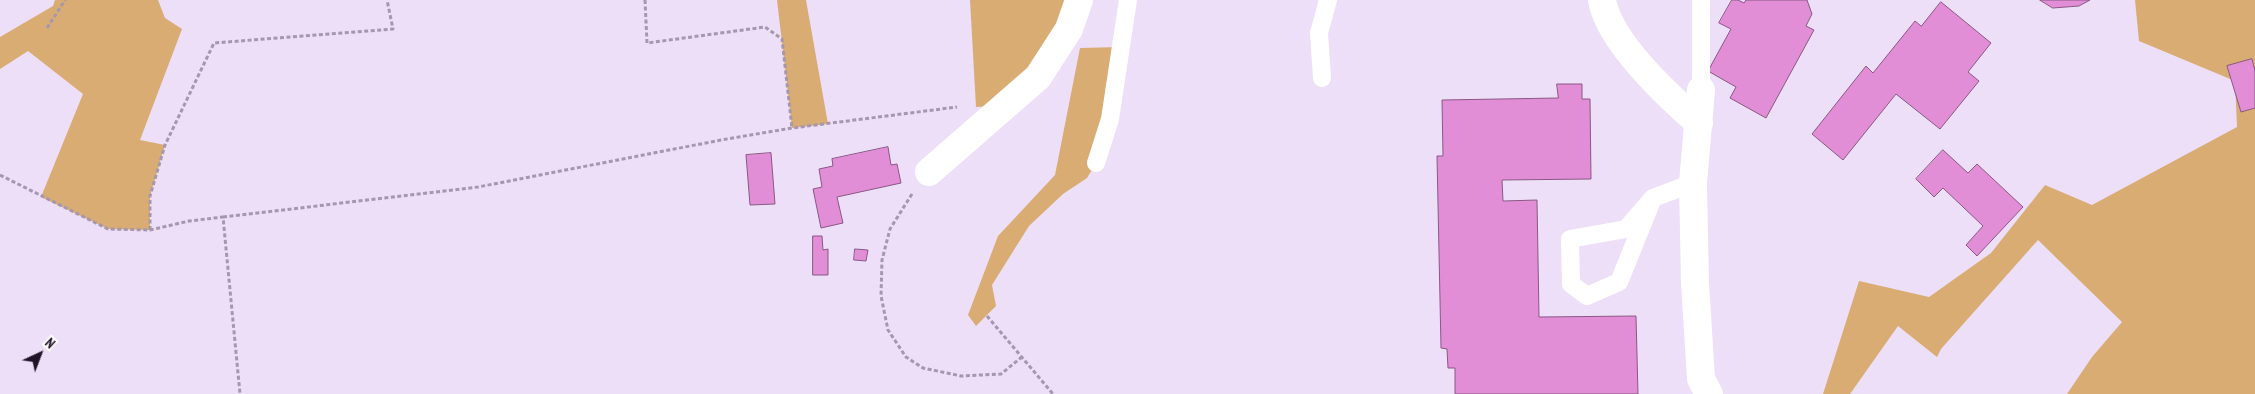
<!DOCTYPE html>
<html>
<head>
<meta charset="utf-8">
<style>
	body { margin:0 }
	#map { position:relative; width:2255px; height:394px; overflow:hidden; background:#eddff7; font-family:"PT Sans Narrow",sans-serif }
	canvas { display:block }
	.north { position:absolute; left:15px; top:329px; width:50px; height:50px; -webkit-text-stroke:4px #fff; paint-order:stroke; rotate:43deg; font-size:14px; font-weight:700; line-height:20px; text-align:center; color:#201328 }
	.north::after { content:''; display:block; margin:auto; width:18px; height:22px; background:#201328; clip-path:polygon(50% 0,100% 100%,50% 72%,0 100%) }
</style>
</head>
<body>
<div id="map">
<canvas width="2255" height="394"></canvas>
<div class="north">N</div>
</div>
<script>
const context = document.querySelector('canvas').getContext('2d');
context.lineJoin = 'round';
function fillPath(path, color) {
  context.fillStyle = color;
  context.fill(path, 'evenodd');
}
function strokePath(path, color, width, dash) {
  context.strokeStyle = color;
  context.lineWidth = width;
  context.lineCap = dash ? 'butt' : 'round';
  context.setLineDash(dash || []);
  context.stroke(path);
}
fillPath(new Path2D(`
	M55 0H158L165 18 182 29 140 140 165 145 150 196V230L108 229 41 197 83 94 28 51 0 69V37L53 6Z
	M777 0H806L828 124 792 128Z
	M970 0H1079L1006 105 976 107Z
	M2135 0H2255V394H2067L2092 357 2122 322 2038 240 1941 349 1937 357 1898 326 1850 394H1823L1859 281 1929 297 1991 253 2045 185 2092 205 2237 127 2235 81 2139 41Z
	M1121 47 1096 163 1087 178 1063 194 1029 226 992 285 996 306 976 326 968 315 998 236 1055 175 1080 48Z`), '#d9ac74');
const building = new Path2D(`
	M1732 0H1738L1744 3 1746 0H1807L1812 14 1806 26 1814 30 1766 118 1730 98 1736 87 1708 71 1731 29 1719 23Z
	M2040 0H2090L2079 6 2053 8Z
	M1941 2 1991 43 1968 72 1979 81 1940 129 1896 94 1843 160 1812 134 1866 66 1873 73 1915 21 1921 26Z
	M2252 59 2255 71V108L2241 112 2227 66Z
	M1557 84H1582V99H1590L1591 179 1502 180 1503 201 1537 200 1539 317 1636 316 1638 394H1455V368H1448L1447 349 1441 348 1437 156H1443L1442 100 1558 98Z
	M888 147 891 165 897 164 901 183 837 197 843 223 821 228 813 189 822 187 819 169 833 166 832 159Z
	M1943 150 1968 173 1977 164 2023 207 1977 256 1966 245 1983 226 1943 188 1934 197 1916 179Z
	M771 153 775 204 750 205 746 155Z
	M813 236H822L823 250 828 249V275H813Z
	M855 249 868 250 866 261 854 260Z`);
fillPath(building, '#e18ed7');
strokePath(building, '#895883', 1);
strokePath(new Path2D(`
	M645 0 647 43 765 27 782 39 792 128
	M47 28 65 0
	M0 175 108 229 150 230 189 221 223 217 240 394
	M912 194 890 229 882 260 881 296 888 330 906 357 923 368 961 376 1001 374 1023 356
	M223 217 478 187 721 140 792 128 957 107
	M150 230V196L165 145 214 43 393 29 387 0
	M987 316 1053 394`), '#a597ae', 3, [4, 2.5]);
strokePath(new Path2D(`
	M1322 78 1319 33 1328 0
	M1701 90V0
	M1096 163 1110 119 1128 0
	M1653 198 1619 282 1587 296 1571 284 1570 239 1626 229 1653 198 1693 183`), '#fff', 18);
strokePath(new Path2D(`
	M1602 0C1609 42 1668 96 1699 123
	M1701 90 1693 183 1695 283 1701 379 1709 394
	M929 172 1038 77 1069 29 1079 0`), '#fff', 28);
</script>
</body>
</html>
